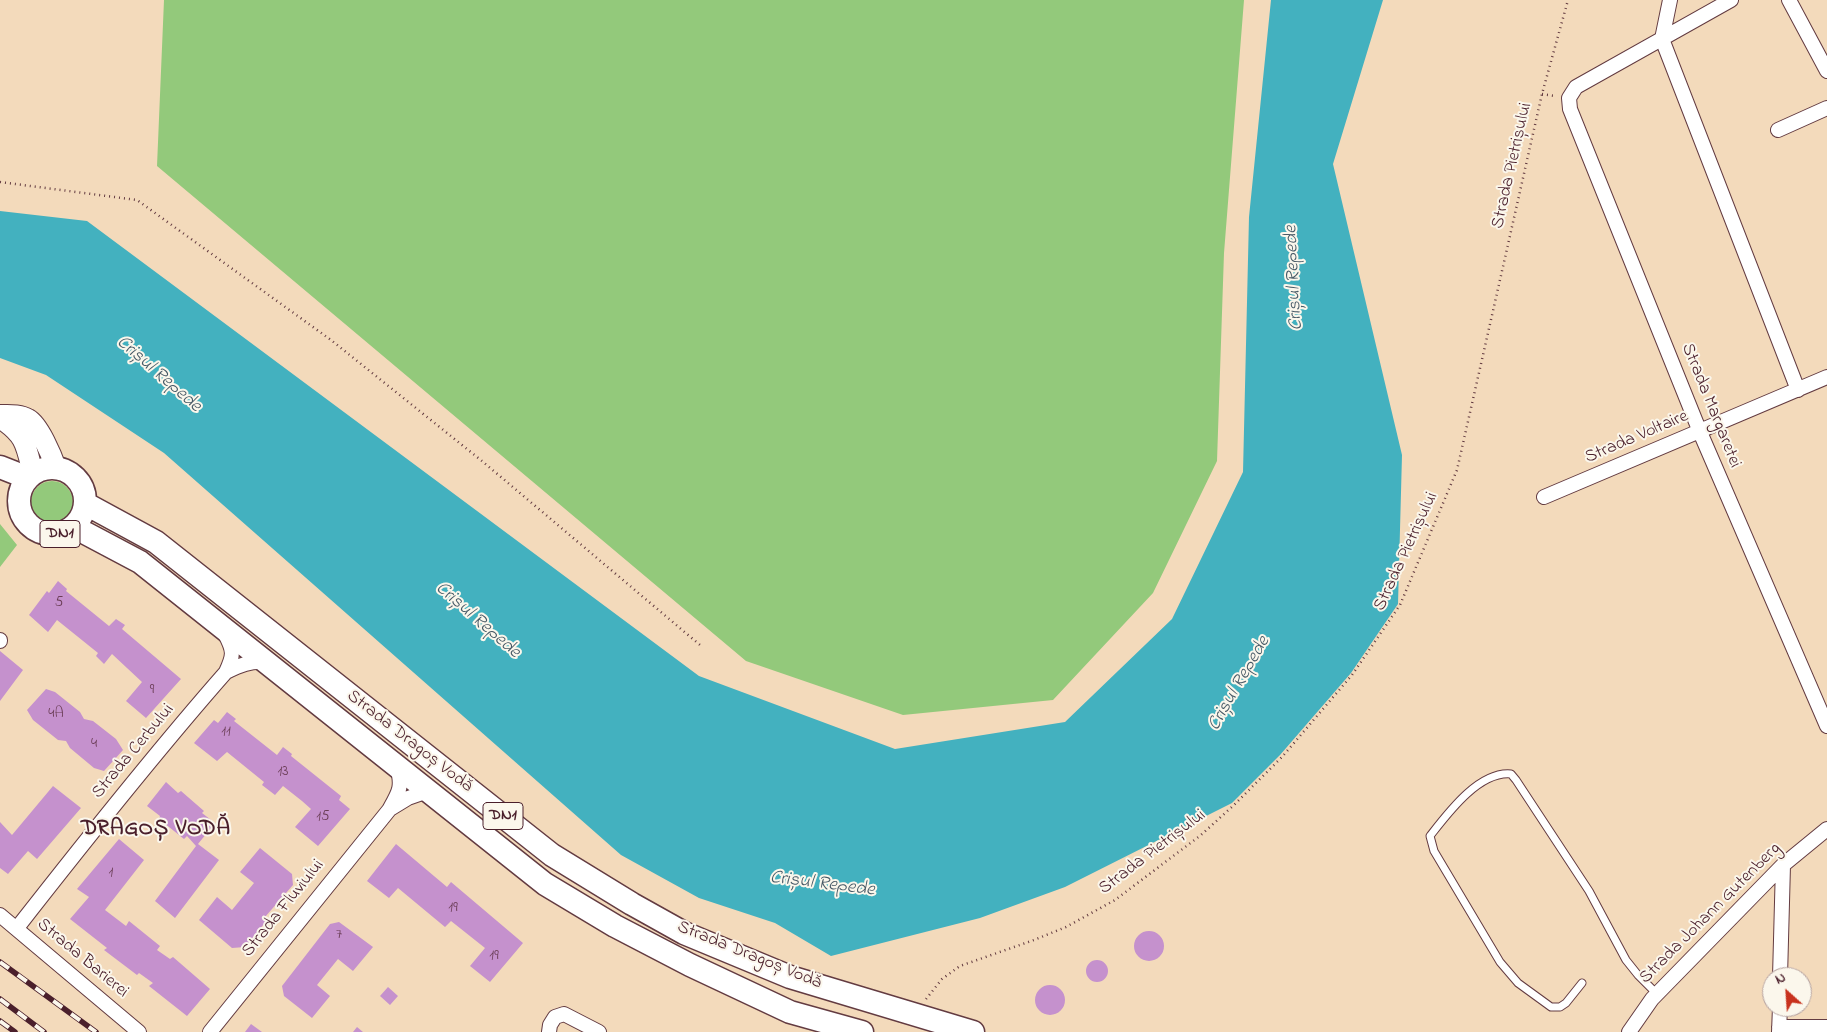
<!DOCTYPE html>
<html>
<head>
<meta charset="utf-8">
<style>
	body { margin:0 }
	#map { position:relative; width:1827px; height:1032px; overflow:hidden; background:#f3dabb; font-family:"Indie Flower",sans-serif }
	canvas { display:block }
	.north { position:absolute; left:1762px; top:967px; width:50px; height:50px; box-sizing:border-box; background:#fbf7ec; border:1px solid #b4a19f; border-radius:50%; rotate:334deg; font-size:14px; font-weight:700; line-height:20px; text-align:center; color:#4a1f2b }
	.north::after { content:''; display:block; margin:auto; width:18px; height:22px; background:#c8321e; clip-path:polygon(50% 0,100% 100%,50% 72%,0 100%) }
</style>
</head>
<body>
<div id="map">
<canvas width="1827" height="1032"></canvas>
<div class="north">N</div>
</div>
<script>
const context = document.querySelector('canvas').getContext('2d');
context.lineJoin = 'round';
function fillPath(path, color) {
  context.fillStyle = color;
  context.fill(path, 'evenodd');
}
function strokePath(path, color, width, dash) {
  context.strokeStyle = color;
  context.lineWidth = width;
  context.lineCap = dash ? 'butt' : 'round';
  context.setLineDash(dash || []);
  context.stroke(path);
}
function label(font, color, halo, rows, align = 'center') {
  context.font = font + ' "Indie Flower",sans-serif';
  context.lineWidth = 4;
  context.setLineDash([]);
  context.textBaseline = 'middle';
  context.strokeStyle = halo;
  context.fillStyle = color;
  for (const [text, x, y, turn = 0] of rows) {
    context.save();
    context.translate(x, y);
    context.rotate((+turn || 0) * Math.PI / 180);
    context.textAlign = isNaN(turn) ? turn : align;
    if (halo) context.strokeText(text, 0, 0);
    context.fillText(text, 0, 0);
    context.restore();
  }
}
fillPath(new Path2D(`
	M164 0H1244L1224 253 1217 461 1153 593 1053 700 903 715 746 661 157 166Z
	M31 502a21 21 0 1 1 42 0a21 21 0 1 1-42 0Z
	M0 524 17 545 0 567Z`), '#93c97b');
fillPath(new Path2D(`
	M1271 0H1383L1333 164 1402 455 1398 604 1351 673 1280 755 1232 803 1065 887 980 918 831 956 775 923 699 898 621 855 164 453 46 375 0 358V211L87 221 699 676 895 749 1065 722 1172 619 1243 472 1249 217Z`), '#43b1bf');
fillPath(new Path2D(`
	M58 581 67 589 66 591 109 626 116 619 125 625 122 629 181 679 146 718 126 701 142 682 112 654 104 664 96 656 98 653 57 620 48 632 29 615 47 591 49 593Z
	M0 651 23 670 0 701Z
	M46 689 55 692 80 712 84 719 93 721 116 739 123 750 104 771 94 768 70 748 66 741 58 740 33 720 27 710Z
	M227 712 236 719 234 721 277 755 283 747 292 754 291 756 341 796 339 800 350 809 318 846 295 827 311 809 302 801 283 786 275 795 262 785 264 782 227 752 217 761 194 743 214 720 218 723Z
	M166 782 178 793 181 791 204 811 202 813 215 823 198 844 219 860 175 918 155 901 196 846 187 836 184 839 159 819 160 816 147 806Z
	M53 786 81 808 37 859 28 851 8 874 0 868V822L12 835Z
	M119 839 144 860 105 910 126 926 129 921 160 946 157 950 170 959 173 957 210 989 187 1016 149 986 153 983 139 973 137 975 104 950 107 948 70 919 89 897 77 889Z
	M396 844 447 887 451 882 523 943 490 982 470 966 485 948 451 921 445 927 398 888 389 898 367 881Z
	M260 848 292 874 293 885 265 917 268 919 245 947 232 948 199 920 217 897 232 910 254 883 240 872Z
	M339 922 373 947 353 971 338 959 317 985 330 996 312 1018 284 996 282 986 330 924Z
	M1134 946a15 15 0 1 1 30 0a15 15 0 1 1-30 0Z
	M1086 971a11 11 0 1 1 22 0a11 11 0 1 1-22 0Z
	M1035 1000a15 15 0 1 1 30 0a15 15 0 1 1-30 0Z
	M388 987 398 996 390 1005 380 996Z
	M251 1024 262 1032H245Z
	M357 1027 363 1032H353Z`), '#c591cd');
const service = new Path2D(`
	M1582 983 1566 1003 1560 1007H1551L1518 983 1500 962 1434 851 1430 836C1448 813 1479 771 1511 774L1516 780 1589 891 1626 960 1638 975 1657 994`);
const minor = new Path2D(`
	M1670 0 1662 39 1798 390
	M1731 0 1576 87 1569 98 1570 109 1700 432 1827 726
	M1789 0 1827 71
	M1778 130 1827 108
	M1544 497 1827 377
	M0 641V640
	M226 672C240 665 250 661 265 662
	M390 809 408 798 428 791
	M0 915 139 1032
	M17 928C85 841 153 755 226 672 234 655 234 651 225 634
	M1780 977 1783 865
	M1779 1027H1827
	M210 1032 389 810C399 792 403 787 397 767
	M549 1032 550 1025 555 1017 564 1014 599 1032
	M1629 1032 1652 999 1783 865 1827 829
	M1779 1032 1780 1007`);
const secondary = new Path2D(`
	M0 415C9 415 20 414 28 419 39 425 52 456 56 468
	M0 418C26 435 26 445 33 474`);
const primary = new Path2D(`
	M0 467 28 478
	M19 501a33 33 0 1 1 66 0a33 33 0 1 1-66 0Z
	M86 504 156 542 552 855 632 904 684 933 790 977 973 1032
	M74 527 140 562 545 884 615 926 690 965 790 1012 862 1032`);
strokePath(service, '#633b41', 9);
strokePath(minor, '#633b41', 16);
strokePath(secondary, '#633b41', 22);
strokePath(primary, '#633b41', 25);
strokePath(new Path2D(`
	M1542 94 1555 96
	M0 182 137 200 331 340 482 461 700 645
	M926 999 942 979 960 966 1034 940 1066 927 1115 900 1201 835 1234 805 1282 757 1352 675 1400 605 1457 470 1542 94 1568 0`), '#633b41', 2.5, [1, 4]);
strokePath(service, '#fff', 7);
strokePath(minor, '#fff', 14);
strokePath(secondary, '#fff', 20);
strokePath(primary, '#fff', 22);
const rail = new Path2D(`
	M0 962 96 1032
	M0 999 44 1032
	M0 1021 15 1032`);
strokePath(rail, '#4a1f2b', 5.5);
strokePath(rail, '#fbf7ec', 4, [11]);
label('15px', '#693c54', null, [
	["5",59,604],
	["9",152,691],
	["4A",56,715],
	["11",226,733],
	["4",94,745],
	["13",283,773],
	["15",323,818],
	["1",111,874],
	["19",453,909],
	["7",339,936],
	["19",494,957]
]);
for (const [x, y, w] of [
	[60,534,40],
	[503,816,40]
]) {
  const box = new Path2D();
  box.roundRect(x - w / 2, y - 13.5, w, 27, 4);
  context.fillStyle = '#fbf7ec';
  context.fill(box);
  strokePath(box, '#4a1f2b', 1);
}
label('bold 16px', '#4a1f2b', null, [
	["DN1",60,534],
	["DN1",503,816]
]);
label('18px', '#4a1f2b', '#fbf7ec', [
	["Strada Pietrișului",1513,166,-77],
	["Strada Margaretei",1710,406,68],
	["Strada Voltaire",1637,438,-23],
	["Strada Pietrișului",1407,552,-65],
	["Strada Dragoș Vodă",409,742,38],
	["Strada Cerbului",134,752,-50],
	["Strada Pietrișului",1153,853,-37],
	["Strada Fluviului",284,909,-51],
	["Strada Johann Gutenberg",1711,914,-45],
	["Strada Dragoș Vodă",749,956,22],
	["Strada Barierei",82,959,40]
]);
label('italic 19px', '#475966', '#fbf7ec', [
	["Crișul Repede",1295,278,-93],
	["Crișul Repede",158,375,41],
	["Crișul Repede",477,621,41],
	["Crișul Repede",1240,684,-60],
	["Crișul Repede",822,885,7]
]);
context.letterSpacing = '1px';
label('bold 22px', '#4a1f2b', '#fbf7ec', [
	["DRAGOȘ VODĂ",156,830]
]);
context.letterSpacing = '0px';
</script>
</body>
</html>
